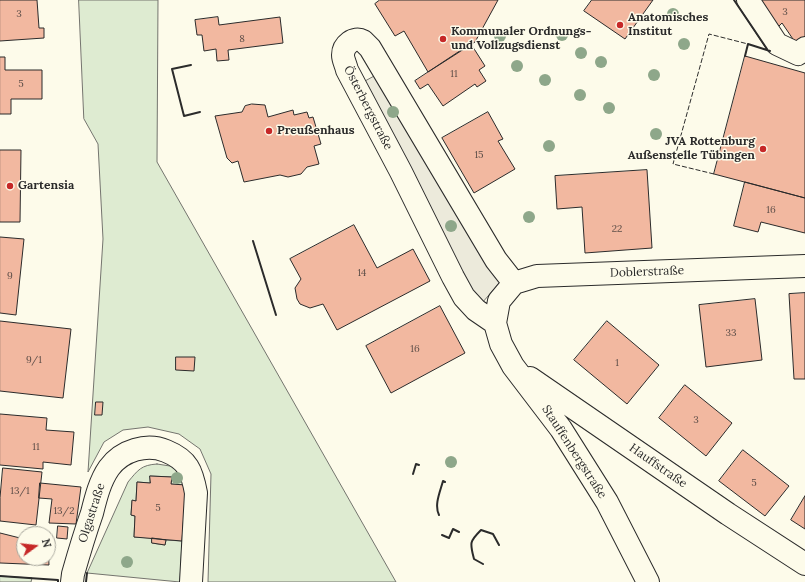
<!DOCTYPE html>
<html>
<head>
<meta charset="utf-8">
<style>
	body { margin:0 }
	#map { position:relative; width:805px; height:582px; overflow:hidden; background:#fdfbea; font-family:Lora,serif }
	canvas { display:block }
	.north { position:absolute; left:16px; top:526px; width:40px; height:40px; box-sizing:border-box; background:#fdfbea; border:1px solid #a9a89e; border-radius:50%; rotate:75deg; font-size:11px; font-weight:700; line-height:16px; text-align:center; color:#2b2b2b }
	.north::after { content:''; display:block; margin:auto; width:14px; height:18px; background:#c62828; clip-path:polygon(50% 0,100% 100%,50% 72%,0 100%) }
</style>
</head>
<body>
<div id="map">
<canvas width="805" height="582"></canvas>
<div class="north">N</div>
</div>
<script>
const context = document.querySelector('canvas').getContext('2d');
context.lineJoin = 'round';
function fillPath(path, color) {
  context.fillStyle = color;
  context.fill(path, 'evenodd');
}
function strokePath(path, color, width, dash) {
  context.strokeStyle = color;
  context.lineWidth = width;
  context.lineCap = dash ? 'butt' : 'round';
  context.setLineDash(dash || []);
  context.stroke(path);
}
function label(font, color, halo, rows, align = 'center') {
  context.font = font + ' Lora,serif';
  context.lineWidth = 3;
  context.setLineDash([]);
  context.textBaseline = 'middle';
  context.strokeStyle = halo;
  context.fillStyle = color;
  for (const [text, x, y, turn = 0] of rows) {
    context.save();
    context.translate(x, y);
    context.rotate((+turn || 0) * Math.PI / 180);
    context.textAlign = isNaN(turn) ? turn : align;
    if (halo) context.strokeText(text, 0, 0);
    context.fillText(text, 0, 0);
    context.restore();
  }
}
const green = new Path2D(`
	M79 0H158L157 162 396 582H208L211 474 200 449 179 434 148 427 123 430 104 442 88 472 103 239 98 144 84 119Z
	M157 464 170 466 179 470 186 485 171 484 172 477 150 476V483L137 482 136 501H132L131 515 135 516 134 537 152 538V543L165 545 166 540 182 541 180 582 87 573 128 482C138 470 141 465 157 464Z
	M0 576 32 578 31 582H0Z`);
fillPath(green, '#deebd1');
strokePath(green, '#74746e', 1);
const parking = new Path2D(`
	M384 71 507 274 476 310 355 87Z`);
fillPath(parking, '#eceadb');
strokePath(parking, '#74746e', 1);
const building = new Path2D(`
	M0 0H37L39 28H44V38L0 41Z
	M380 0H498L475 42 428 72 404 31 395 36 375 4Z
	M592 0H653L625 39 584 11Z
	M756 0H805V39L797 45 782 23 777 28Z
	M218 17 219 25 280 17 283 43 228 50 229 60 217 61 216 49 204 51 202 35H197L195 20Z
	M471 44 485 66 479 70 486 81 477 87 475 84 443 106 428 84 420 89 415 81Z
	M745 56 805 73V198L714 174Z
	M0 57H5V70H42V99H11V114H0Z
	M252 104 265 105 268 117 293 110 294 115 307 112 309 118 313 117 321 144 314 146 319 164 307 167 301 174 288 177 280 175 244 182 238 161 232 163 227 158 215 116 242 112 245 106Z
	M488 112 503 139 498 141 515 169 474 193 442 138Z
	M0 150H21L20 222H0Z
	M647 170 652 248 585 253 582 207 557 209 555 176Z
	M745 182 805 198V233L761 222 758 232 734 226Z
	M354 225 377 268 413 249 430 281 337 330 323 304 310 308 300 304 297 299 295 288 301 279 290 259Z
	M0 237 24 239 16 315 0 313Z
	M805 293V379H794L789 294Z
	M755 299 762 360 706 367 699 305Z
	M440 306 465 353 391 393 366 346Z
	M0 321 71 329 63 398 0 391Z
	M607 321 659 365 627 404 574 360Z
	M176 357H195L194 371 176 370Z
	M685 385 732 423 706 456 659 418Z
	M96 402H103L102 415H95Z
	M0 414 47 418 46 430 74 432 71 465 43 462V469L0 465Z
	M743 450 789 486 765 516 719 481Z
	M3 468 42 472 36 525 0 521V498Z
	M150 476 172 477 171 484 186 485 182 541 134 537 135 516 131 515 132 500 136 501 137 482 150 483Z
	M40 483 81 487 76 524 49 523 52 499 39 498Z
	M805 496V529L791 520Z
	M58 526 68 527 67 539 57 538Z
	M0 533 24 539V558H48V545L49 565 0 563Z
	M152 538 166 540 165 545 152 543Z`);
fillPath(building, '#f2b8a0');
strokePath(building, '#2b2b2b', 1);
const minor = new Path2D(`
	M748 0 777 44 798 54 805 48
	M495 323 476 310 464 297 453 277 401 172 347 70C346 65 343 60 343 55 343 45 354 36 363 41 365 43 368 46 370 48L496 260 514 283
	M530 378 728 514 805 564
	M72 582 73 574C79 553 85 533 92 513 96 497 100 481 109 468 122 450 147 443 166 451 188 460 192 471 196 493L191 582
	M648 582 607 502 561 429 513 366 501 344 495 323 499 301 514 283 537 276 805 266`);
strokePath(minor, '#2b2b2b', 24);
strokePath(minor, '#fdfbea', 22);
strokePath(new Path2D(`
	M714 174 673 164 709 34 748 44`), '#2b2b2b', 1, [5, 2]);
strokePath(new Path2D(`
	M734 0 767 49
	M745 56 748 44 770 51
	M191 65 172 69 184 116 200 112
	M253 241 276 315
	M413 474 416 464 419 465
	M439 515C434 505 440 492 443 481L445 482
	M442 535 449 538 453 529 459 532
	M483 564 474 559C470 543 469 542 481 530L493 534 499 545
	M0 576 58 580V582
	M86 582 87 573`), '#2b2b2b', 2);
context.fillStyle = '#8ea78a';
for (const [x, y] of [
	[673,14],
	[562,35],
	[500,36],
	[684,44],
	[581,53],
	[601,62],
	[517,66],
	[654,75],
	[545,80],
	[580,95],
	[609,108],
	[393,112],
	[656,134],
	[549,146],
	[529,217],
	[451,226],
	[451,462],
	[177,478],
	[127,562]
]) {
  context.beginPath();
  context.arc(x, y, 6, 0, 2 * Math.PI);
  context.fill();
}
for (const [x, y, r, color] of [
	[620,25,4,"#c62828"],
	[443,39,4,"#c62828"],
	[269,131,4,"#c62828"],
	[763,149,4,"#c62828"],
	[10,186,4,"#c62828"]
]) {
  const dot = new Path2D();
  dot.arc(x, y, r, 0, 2 * Math.PI);
  context.fillStyle = color;
  context.fill(dot);
  strokePath(dot, '#fdfbea', 1.5);
}
label('10px', '#5d4e48', null, [
	["3",785,12],
	["3",19,14],
	["8",242,39],
	["11",454,74],
	["5",21,84],
	["15",479,155],
	["16",771,210],
	["22",617,229],
	["14",362,273],
	["9",10,276],
	["33",731,333],
	["16",415,349],
	["9/1",34,360],
	["1",617,363],
	["3",696,420],
	["11",36,447],
	["5",754,483],
	["13/1",20,491],
	["5",158,508],
	["13/2",64,511]
]);
label('bold 12px', '#2b2b2b', '#fdfbea', [
	["Anatomisches",628,18],
	["Institut",628,32],
	["Kommunaler Ordnungs-",451,32],
	["und Vollzugsdienst",451,46],
	["Preußenhaus",277,131],
	["JVA Rottenburg",755,142,"right"],
	["Außenstelle Tübingen",755,156,"right"],
	["Gartensia",18,186]
], 'left');
label('12px', '#2b2b2b', '#fdfbea', [
	["Österbergstraße",368,108,63],
	["Doblerstraße",647,272,-2],
	["Stauffenbergstraße",574,452,57],
	["Hauffstraße",658,466,35],
	["Olgastraße",92,513,-72]
]);
</script>
</body>
</html>
